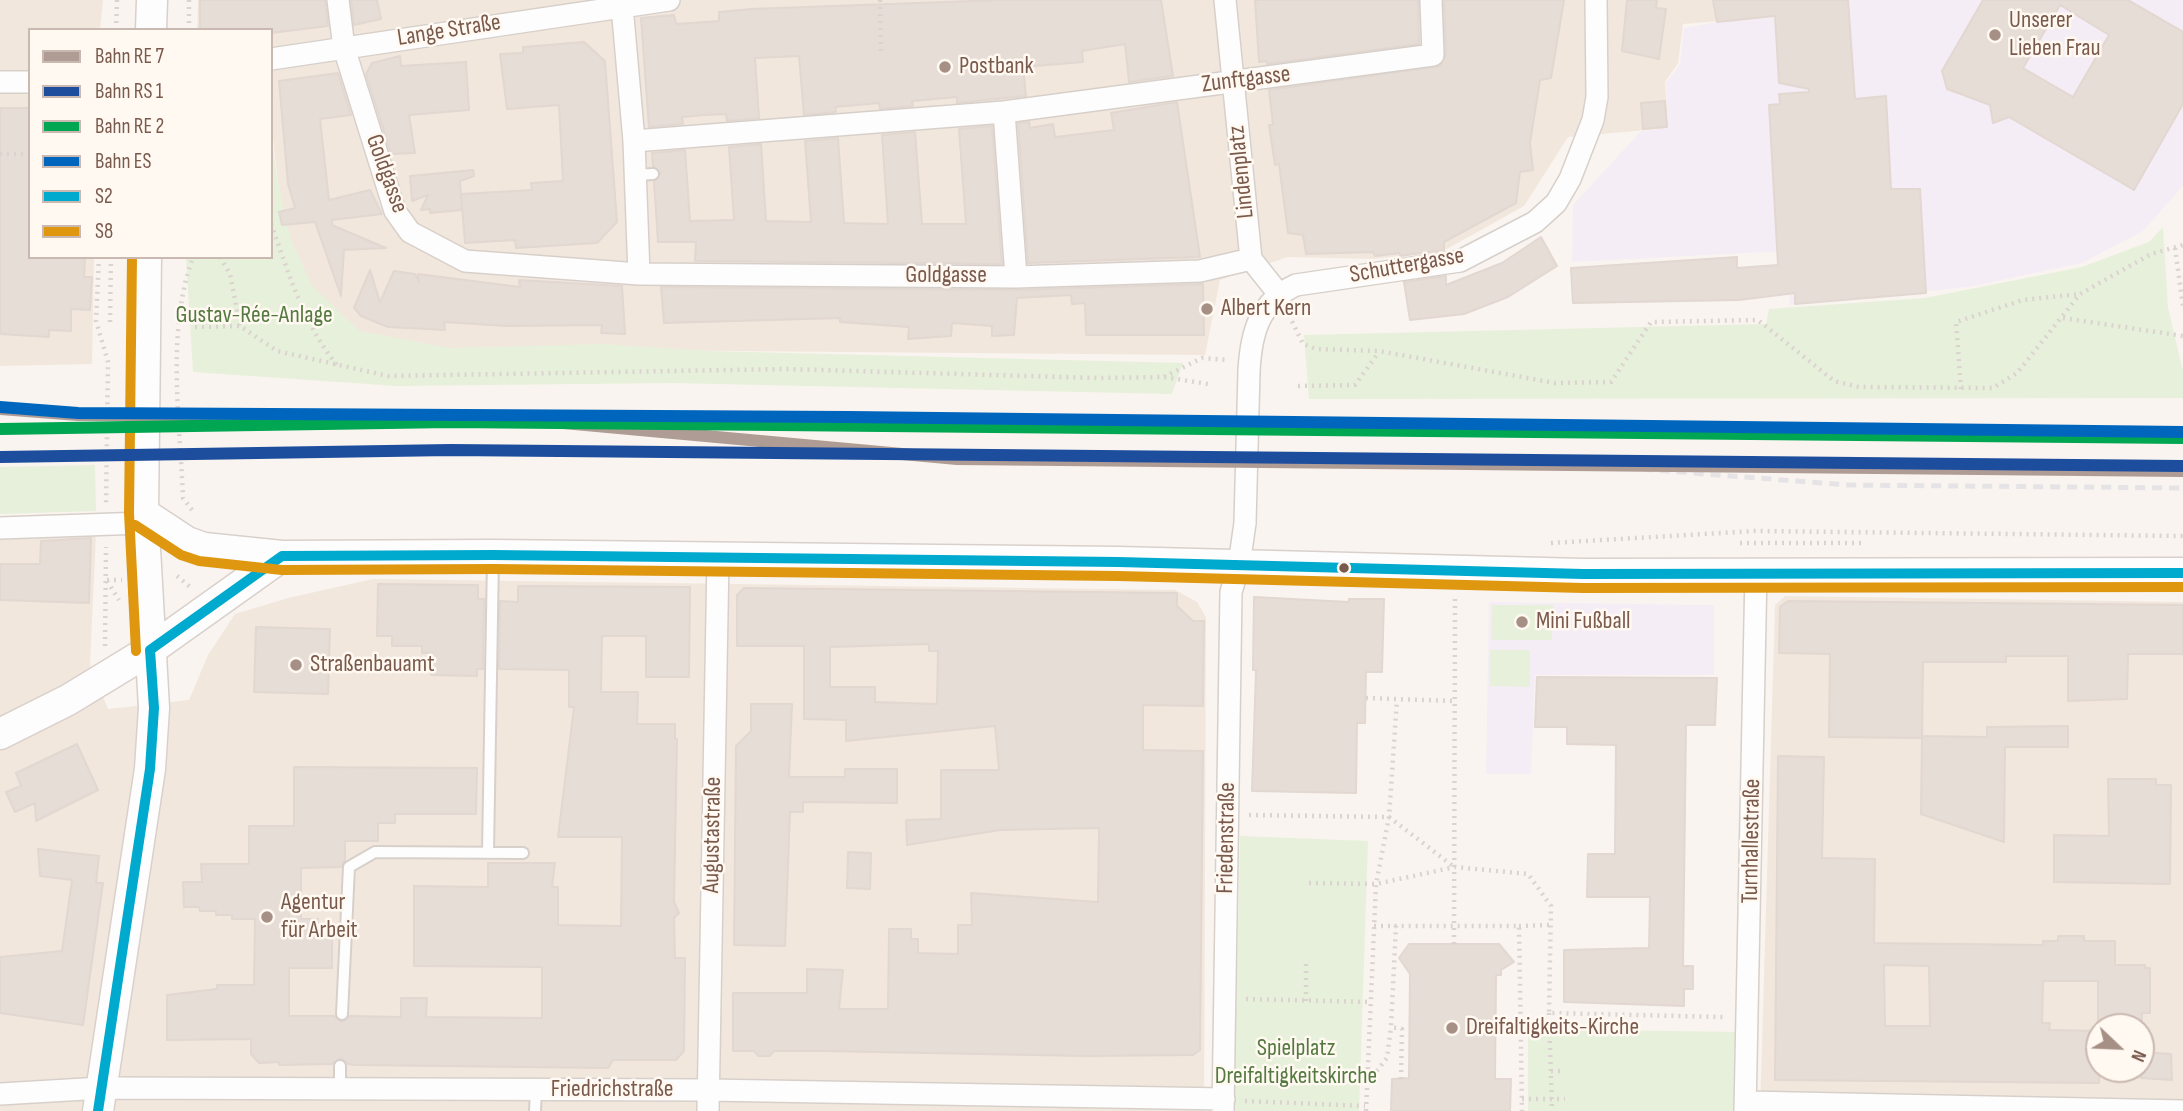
<!DOCTYPE html>
<html>
<head>
<meta charset="utf-8">
<style>
	body { margin:0 }
	#map { position:relative; width:2183px; height:1111px; overflow:hidden; background:#f9f4ef; font-family:"Sofia Sans Condensed",sans-serif }
	canvas { display:block }
	.legend { position:absolute; left:28px; top:28px; width:245px; height:231px; box-sizing:border-box; background:#fff9f2; border:2px solid #cab9b0; margin:0; padding:9px 12px; list-style:none; font-size:21px; color:#7a5a4c }
	.legend li { display:flex; align-items:center; gap:14px; height:35px }
	.legend b { width:35px; border:2px solid #cab9b0 }
	.north { position:absolute; left:2085px; top:1013px; width:70px; height:70px; box-sizing:border-box; background:#fff9f2; border:2px solid #cab9b0; border-radius:50%; rotate:113deg; font-size:19px; font-weight:700; line-height:28px; text-align:center; color:#7a5a4c }
	.north::after { content:''; display:block; margin:auto; width:24px; height:32px; background:#a69085; clip-path:polygon(50% 0,100% 100%,50% 72%,0 100%) }
</style>
</head>
<body>
<div id="map">
<canvas width="2183" height="1111"></canvas>
<ul class="legend">
<li><b style="height:9px;background:#af9c94"></b>Bahn RE 7</li>
<li><b style="height:9px;background:#1d4e9e"></b>Bahn RS 1</li>
<li><b style="height:9px;background:#00a651"></b>Bahn RE 2</li>
<li><b style="height:9px;background:#0065bd"></b>Bahn ES</li>
<li><b style="height:9px;background:#00a9ce"></b>S2</li>
<li><b style="height:9px;background:#de970f"></b>S8</li>
</ul>
<div class="north">N</div>
</div>
<script>
const context = document.querySelector('canvas').getContext('2d');
context.lineJoin = 'round';
function fillPath(path, color) {
  context.fillStyle = color;
  context.fill(path, 'evenodd');
}
function strokePath(path, color, width, dash) {
  context.strokeStyle = color;
  context.lineWidth = width;
  context.lineCap = dash ? 'butt' : 'round';
  context.setLineDash(dash || []);
  context.stroke(path);
}
function label(font, color, halo, rows, align = 'center') {
  context.font = font + ' "Sofia Sans Condensed",sans-serif';
  context.lineWidth = 5;
  context.setLineDash([]);
  context.textBaseline = 'middle';
  context.strokeStyle = halo;
  context.fillStyle = color;
  for (const [text, x, y, turn = 0] of rows) {
    context.save();
    context.translate(x, y);
    context.rotate((+turn || 0) * Math.PI / 180);
    context.textAlign = isNaN(turn) ? turn : align;
    if (halo) context.strokeText(text, 0, 0);
    context.fillText(text, 0, 0);
    context.restore();
  }
}
fillPath(new Path2D(`
	M0 0H103L100 30H30V257H94L92 364 0 366Z
	M198 0H1792L1794 15 1683 24 1678 63 1665 82 1668 128 1568 137 1524 206 1445 250 1374 259 1288 257 1220 280 1205 355 613 350 448 354 359 336 310 288 287 237 277 175 271 121V30H197Z
	M96 534 90 665 108 709 189 700 208 655 235 614 288 598 373 579 1175 590 1197 602 1206 617 1204 1111H0V537Z
	M1785 596 2183 602V1111H1760L1775 605ZM2099 1027H2141V1069H2099Z`), '#f2e7dd');
fillPath(new Path2D(`
	M1794 0H1982L1942 71 1947 89 1963 97 1977 93 1975 98 1988 104 2049 0H2183V186L2143 231 2082 263 1968 287 1790 305 1786 251 1572 262 1573 205 1641 131 1668 128 1666 83 1680 64 1684 28 1717 22 1795 16Z
	M1489 602 1714 605V675H1535L1531 774H1486Z`), '#f5edf5');
fillPath(new Path2D(`
	M271 134 277 177 290 237 312 286 360 331 449 348 603 344 709 351 1183 363 1172 394 672 383 397 386 193 372 186 257H271Z
	M2163 227 2168 308 2183 371V398L1309 399 1304 335 1766 324 1769 309 1925 298 2082 267 2149 242Z
	M95 465 96 511 0 514V467Z
	M1492 605H1553L1552 640H1491Z
	M1490 650H1530V687L1490 686Z
	M1240 836 1368 841 1359 1111H1234Z
	M1528 1029 1741 1032 1738 1111H1528Z`), '#e7f0da');
const building = new Path2D(`
	M200 0H325L328 26 271 33V30H200Z
	M351 0H377L381 19 354 25Z
	M1000 0H1161L1173 76 1129 82 1125 44 1082 51 1083 62 1023 67 1026 96 957 103V97L912 101 913 106 880 109 879 103 835 107 836 112 804 115 799 56 755 58 759 118 727 121 726 114 705 115 682 117 683 124 649 127 641 18 674 15 676 24 719 21V12L751 9Z
	M1255 0H1418L1419 44 1267 64 1266 61 1259 62Z
	M1444 0H1564L1551 78 1540 80 1530 143 1533 170 1520 172 1516 203 1444 242V250L1400 256V253L1375 256 1373 252 1306 254 1303 235 1288 233 1279 164 1275 165 1269 125H1273L1269 90 1440 66 1446 55Z
	M1627 0H1657L1656 8 1666 9 1659 59 1622 51Z
	M1713 0H1848L1855 99 1886 96 1891 189H1920L1926 293 1795 304V293L1739 300 1573 303 1571 268 1737 257V268L1778 265 1769 105 1780 104 1779 94 1809 92V89L1779 83 1775 16 1717 22Z
	M1983 0H2128L2183 32V104L2134 190 2009 117 1993 123 1990 105 1947 89 1942 71ZM2060 5 2109 35 2073 97 2023 68Z
	M584 42 605 61 617 222 597 243 516 248 515 240 465 243 461 194 532 190 531 183 563 181 559 105 507 109 500 54 523 53V47Z
	M400 56 401 66 466 62 469 110 409 115 415 153 391 154 366 74 372 63Z
	M338 73 351 115 320 119 329 200 370 190 382 214 332 220V225L386 248 344 250 341 296 315 222 282 225 279 212 295 208 288 184 279 81Z
	M1665 101 1667 127 1643 129 1641 103Z
	M1177 102 1200 257 1028 263 1018 123 1029 122 1030 128 1053 124 1055 137 1114 130 1111 113Z
	M0 108H30V257H85L84 277H92L90 310 71 309V331L49 330V337L0 334Z
	M992 126 1002 264 695 261 696 242H658L654 182 661 173 653 166 652 153 685 150 690 221 734 220 729 147 761 144 766 221 811 222 805 141 838 138 844 223 888 224 882 135 915 132 922 224H966L959 129Z
	M473 170 474 176 460 181 462 210 430 213V209L421 210 428 195 412 201 410 176Z
	M1541 237 1557 266 1508 297 1464 314 1410 320 1404 282 1446 276V285L1502 263Z
	M370 270 380 302 394 271 415 274 419 282 418 274 520 287 519 280 622 286 625 334 601 333 602 325 506 326 444 322 445 330 388 327 361 316 354 308Z
	M1203 284 1204 335H1086L1085 303 1072 304 1071 295 1017 298 1014 335 992 336V326L952 323 951 336 908 339 909 327 840 322V318L664 323 661 287 1016 290Z
	M91 538 89 603 0 600V564H40L41 541Z
	M378 584 478 585V599H484L483 669H477V676L431 675 432 653H422V646H392V636H377Z
	M518 586 690 587 689 677H646V636H602L601 692H638L637 724H675V739H677L674 902 679 913 674 918 675 958H685L684 1051 676 1060H613L608 1068 356 1065 348 1064 341 1058 332 1064 279 1065V1062L259 1063 251 1054V1039L167 1040V995L217 989V985H254L255 919H232V915H216V911H200L199 907H184L183 882H202L201 864H249V826H294V767L477 768 476 814H395V823H378V841H345V860L341 867 301 868V919H318V924H332V968H289V1016H334L342 1022 350 1016 401 1017V998H427L426 1017 542 1018V967L414 966V886L488 887V863H555L552 887H558V925L621 926 622 837H558L574 707H569V670L499 669 500 601 518 602Z
	M744 588 1177 593V606L1193 621H1204L1203 706 1143 705V750L1203 751 1200 1050 1193 1055 1086 1056 821 1051H774L770 1056H758L754 1051H733V993H807V969L843 970 839 1009H888L889 929H911V939H918V953L958 954V925H972L971 893 1098 902 1099 828 1000 830 907 845 906 820 941 819V770H999L995 726 846 741V720L804 719V646H737V595ZM929 644V651H938L937 704 875 702V687H830V647Z
	M1254 597 1349 602V599H1384L1382 672H1366L1365 723H1357L1356 793 1252 791 1256 670H1253Z
	M1788 601 2183 605V654H2128L2127 699 2068 701V656H2006V662H1923L1922 736 1987 737V727L2068 726V747H2005L2004 842 1921 814 1922 738 1829 737 1830 654 1779 653 1780 607Z
	M256 627 330 629 328 694 254 692Z
	M1537 677 1717 678 1715 725H1686L1683 966H1693V989H1684V1006L1564 1002V950L1649 948 1650 897H1587L1588 854H1615L1616 745 1567 744V727H1535Z
	M751 704H792L789 777H845V769H897V803L803 802V812H790L785 946 734 945 736 746 751 731Z
	M77 744 98 790 36 821 35 803 15 812 6 792 21 786 16 773Z
	M1778 756 1824 757 1822 858 1875 859 1874 943 2043 945V941H2058V936H2084V941H2115V965H2145V968H2150V1013H2142V1027H2098V981H2043L2042 1023H2050L2049 1030 2099 1031V1083L1775 1080ZM1884 965 1929 966 1930 1026H1885Z
	M2108 779H2156V785H2171L2170 884 2054 882V835L2109 836Z
	M38 849 99 856 96 883H103L83 1025 0 1013V957L62 951 72 880 40 876Z
	M848 852 871 853 870 889 847 888Z
	M1409 944H1499L1514 962 1501 970V975H1496L1495 1079H1511L1510 1111H1391L1392 1079 1409 1078 1410 974 1399 958Z
	M2141 1052 2171 1054 2172 1080 2141 1078Z`);
fillPath(building, '#e6ddd6');
strokePath(building, '#e2d7d1', 2);
const lane = new Path2D(`
	M635 175 653 174
	M488 852 493 558
	M342 1014 349 867 375 852 523 853
	M340 1091V1066
	M535 1111 536 1090`);
const street = new Path2D(`
	M338 0 344 48 395 211 410 232 465 261 639 274 1016 277 1200 271 1251 259
	M1225 0 1251 259 1278 293
	M622 6 634 141 639 274
	M271 59 669 0
	M0 82H30
	M1004 112 1016 277
	M634 141 1004 112 1433 55 1431 0
	M1249 371C1251 333 1259 302 1296 285L1460 261 1535 222 1556 203 1570 179 1593 120 1597 97 1596 0
	M0 528 143 523
	M0 1094 102 1088 708 1090 1224 1099
	M1746 1102 2183 1111
	M708 1111 718 558
	M1223 1111 1231 592 1239 565 1245 523
	M1745 1111 1756 571`);
const secondary = new Path2D(`
	M151 30 152 0
	M143 513 187 542 204 548 282 556 493 555 1118 562 1583 574 2183 573
	M0 734 68 700 150 650 282 556
	M98 1111 150 769 154 708 143 513 146 257`);
strokePath(lane, '#d7d0ca', 14);
strokePath(street, '#d7d0ca', 24);
strokePath(secondary, '#d9d0cb', 33);
strokePath(new Path2D(`
	M189 0V30
	M880 0 881 52
	M116 30 117 0
	M0 154H28
	M271 224C289 273 303 324 337 365
	M2175 248 2183 306
	M99 257 96 321 108 362 106 503
	M220 257 230 274 240 326
	M1289 315 1303 344 1316 349 1379 351 1555 383 1611 382 1651 322 1758 320 1834 381 1859 387 1993 388 2017 373 2080 294 2151 254 2183 245
	M2063 318 2183 336
	M110 322 111 257
	M195 327 240 326 277 351 388 376 786 369 1097 378 1164 377 1208 384
	M1164 377 1202 358 1228 360
	M1298 386 1355 385 1379 352
	M1961 389 1956 322 2023 300 2080 294
	M192 510 183 498C180 420 166 331 193 257
	M1551 543 1755 531 2183 536
	M1740 543H1864
	M177 576 190 587
	M107 580H122
	M107 581 119 600
	M105 646 106 547
	M1366 698 1455 701
	M1249 815 1389 817 1454 867
	M1309 883 1376 884 1455 867 1528 874 1551 906 1549 1013 1723 1017
	M1374 926H1396
	M1519 926 1550 925
	M1454 944 1455 599
	M1246 999 1371 1002
	M1306 1001V959
	M1549 1013 1552 1111
	M1551 1071H1565
	M1401 1079 1402 1029 1391 1027 1396 926H1519L1522 1111
	M1368 1082 1387 1058 1391 1027
	M1522 1099H1565
	M1245 1101 1365 1106
	M1366 1111 1376 884 1389 817 1397 700`), '#dbd3cf', 4.5, [2, 5]);
strokePath(lane, '#fefdfd', 10);
strokePath(street, '#fefdfd', 21);
strokePath(secondary, '#fefdfd', 30);
strokePath(new Path2D(`
	M1575 464 1848 485 2183 488`), '#e5e3e6', 5, [10, 7]);
const streetBridge = new Path2D(`
	M1245 523 1249 371`);
strokePath(streetBridge, '#d7d0ca', 24, []);
strokePath(streetBridge, '#fefdfd', 21);
strokePath(new Path2D(`
	M150 650 282 556 493 555 1118 562 1583 574 2183 573
	M98 1111 150 769 154 708 150 650`), '#00a9ce', 10);
strokePath(new Path2D(`
	M132 257 129 513 136 651
	M135 525 181 555 199 561 282 570 493 569 1118 576 1583 588 2183 587`), '#de970f', 10);
strokePath(new Path2D(`
	M0 409 78 415 487 416 957 459 2183 471`), '#af9c94', 12);
strokePath(new Path2D(`
	M0 457 451 450 2183 466`), '#1d4e9e', 12);
strokePath(new Path2D(`
	M0 429 451 422 2183 438`), '#00a651', 12);
strokePath(new Path2D(`
	M0 407 78 413 849 417 2183 432`), '#0065bd', 12);
for (const [x, y, r, color] of [
	[1995,35,7,"#a69085"],
	[945,67,7,"#a69085"],
	[1207,309,7,"#a69085"],
	[1344,568,6,"#7a5a4c"],
	[1522,622,7,"#a69085"],
	[296,665,7,"#a69085"],
	[267,917,7,"#a69085"],
	[1452,1028,7,"#a69085"]
]) {
  const dot = new Path2D();
  dot.arc(x, y, r, 0, 2 * Math.PI);
  context.fillStyle = color;
  context.fill(dot);
  strokePath(dot, '#fff9f2', 2.5);
}
label('24px', '#7a5a4c', '#fff9f2', [
	["Unserer",2009,21],
	["Lieben Frau",2009,49],
	["Postbank",959,67],
	["Albert Kern",1221,309],
	["Mini Fußball",1536,622],
	["Straßenbauamt",310,665],
	["Agentur",281,903],
	["für Arbeit",281,931],
	["Dreifaltigkeits-Kirche",1466,1028]
], 'left');
label('24px', '#7a5a4c', '#fff9f2', [
	["Lange Straße",449,31,-9],
	["Zunftgasse",1246,80,-7],
	["Lindenplatz",1242,172,-96],
	["Goldgasse",386,174,70],
	["Schuttergasse",1407,266,-10],
	["Goldgasse",946,276],
	["Augustastraße",713,835,-89],
	["Friedenstraße",1227,838,-89],
	["Turnhallestraße",1752,841,-89],
	["Friedrichstraße",612,1090]
]);
label('24px', '#557a41', '#fff9f2', [
	["Gustav-Rée-Anlage",254,316],
	["Spielplatz",1296,1049],
	["Dreifaltigkeitskirche",1296,1077]
]);
</script>
</body>
</html>
